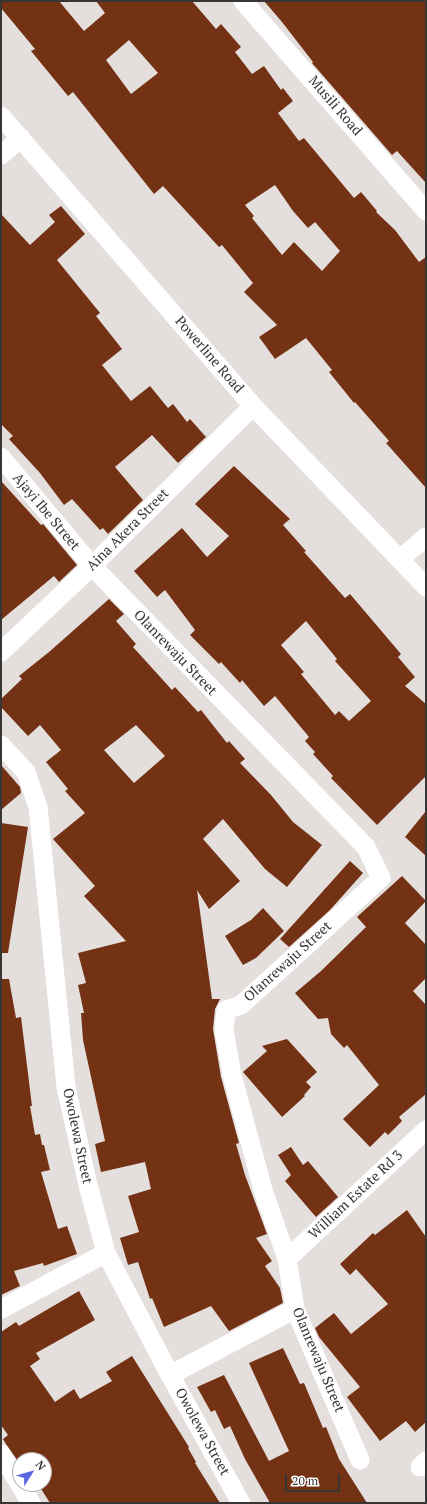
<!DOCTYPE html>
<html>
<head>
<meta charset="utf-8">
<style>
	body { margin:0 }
	#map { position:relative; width:427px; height:1504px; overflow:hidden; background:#e4dedc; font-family:"PT Serif",serif }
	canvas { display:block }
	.frame { position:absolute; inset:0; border:2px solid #383635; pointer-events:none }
	.north { position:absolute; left:12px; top:1452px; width:40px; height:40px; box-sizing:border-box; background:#fff; border:1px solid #afafae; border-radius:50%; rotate:53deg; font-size:11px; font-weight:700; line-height:16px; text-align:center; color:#383635 }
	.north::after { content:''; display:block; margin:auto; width:14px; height:18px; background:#5b69e0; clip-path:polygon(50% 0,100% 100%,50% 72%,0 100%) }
	.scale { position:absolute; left:285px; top:1474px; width:55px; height:18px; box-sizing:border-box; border:2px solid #383635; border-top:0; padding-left:5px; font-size:12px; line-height:14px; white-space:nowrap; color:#383635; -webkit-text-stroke:3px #fff; paint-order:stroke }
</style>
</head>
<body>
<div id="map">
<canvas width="427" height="1504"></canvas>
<div class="frame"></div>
<div class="north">N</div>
<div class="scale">20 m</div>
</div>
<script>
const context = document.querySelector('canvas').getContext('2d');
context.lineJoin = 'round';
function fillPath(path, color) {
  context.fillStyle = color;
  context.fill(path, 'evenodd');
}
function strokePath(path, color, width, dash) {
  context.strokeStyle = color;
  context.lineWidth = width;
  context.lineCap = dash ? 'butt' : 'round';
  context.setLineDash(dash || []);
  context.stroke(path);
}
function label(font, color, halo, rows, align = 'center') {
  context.font = font + ' "PT Serif",serif';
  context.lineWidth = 4;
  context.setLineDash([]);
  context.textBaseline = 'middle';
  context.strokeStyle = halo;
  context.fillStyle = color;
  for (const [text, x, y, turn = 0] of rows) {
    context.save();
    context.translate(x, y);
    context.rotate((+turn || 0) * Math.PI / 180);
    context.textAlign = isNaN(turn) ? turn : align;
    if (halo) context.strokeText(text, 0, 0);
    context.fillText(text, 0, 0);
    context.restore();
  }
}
fillPath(new Path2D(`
	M1 1H59L84 31 105 13 96 1H192L216 29 221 24 241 47 235 52 252 74 264 66 281 90 283 88 293 101 278 113 299 141 304 138 354 198 361 192 377 211 376 212 395 230 419 262 426 257V488L386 443 389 441 355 402 354 403 329 372 332 370 306 338 275 359 259 337 277 325 244 292 253 283 222 245 219 247 163 186 154 194 73 92 68 96 31 51 35 49 1 8ZM129 40 158 73 131 94 106 60ZM275 185 293 211 308 228 315 222 340 251 322 271 294 242 282 255 252 218 254 216 245 205Z
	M264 1H426V183L397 151 392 155 312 63 313 62 282 22Z
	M61 206 85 234 57 260 100 313 96 316 122 349 102 365 131 401 150 386 168 408 173 404 187 422 190 419 206 437 178 463 152 435 115 467 143 500 108 534 103 528 100 530 72 499 64 505 40 473 9 439 13 436 1 424V214L30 245 55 222 49 215Z
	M234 466 290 519 283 525 306 551 304 552 345 598 350 594 401 654 398 657 415 677 405 686 426 704V776L377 825 331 778 333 776 313 754 315 752 305 741 309 737 275 696 264 706 242 680 240 683 221 662 219 664 190 635 195 630 165 590 157 597 134 571 182 528 207 557 229 536 195 504ZM306 621 337 659 335 661 371 701 349 721 339 711 335 715 301 674 304 672 281 645Z
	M1 481 41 525 43 524 77 565 59 582 54 576 1 620Z
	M109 599 124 614 116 621 136 644 133 647 172 690 175 687 198 712 201 710 227 743 229 741 245 759 240 763 271 795 293 822 322 845 287 887 265 869 223 819 203 839 240 881 209 909 197 890 212 999H220L215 1009 213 1029 221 1077 239 1143 236 1144 245 1175 267 1234 256 1238 272 1261 265 1266 280 1288 283 1303 229 1331 211 1306 164 1327 152 1298 150 1299 138 1262 128 1265 120 1238 139 1232 128 1196 151 1189 145 1162 101 1172 95 1144 105 1141 83 1040 81 1013H84L78 985 86 983 78 953 126 941 84 896 95 886 53 839 85 813 65 791 68 789 46 762 61 750 40 725 28 736 1 707V699L22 679 19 676 49 652ZM136 725 165 756 134 783 104 750Z
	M1 765 20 787 21 793 1 810Z
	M426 811V856L405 837Z
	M1 823 28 827 8 953H1Z
	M350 861 363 873 330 910 289 947 280 939Z
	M402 876 426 901 405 923 426 945V978L413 991 426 1005V1094L399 1117 402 1121 388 1135 385 1132 370 1147 343 1119 379 1085 347 1045 344 1048 331 1034 328 1018 318 1019 295 993 321 971 366 927 357 917Z
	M263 908 284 931 256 958 243 965 225 936 251 920Z
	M1 979H9L16 1018 21 1017 32 1106H30L35 1135 40 1134 42 1145H44L50 1170 41 1172 58 1229 67 1226 77 1254 44 1266 43 1263 14 1271 20 1286 1 1295Z
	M287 1039 317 1072 306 1082 311 1087 304 1095 305 1096 282 1117 243 1072 267 1051 262 1046Z
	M291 1147 303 1165 308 1161 338 1197 316 1217 285 1181 291 1175 278 1155Z
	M407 1210 426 1237V1422L415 1432 406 1421 380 1441 347 1397 360 1387 319 1337 315 1328 334 1313 351 1334 388 1304 356 1269 350 1275 340 1264 373 1233 375 1235Z
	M79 1291 95 1320 36 1353 40 1359 30 1366 55 1402 74 1389 80 1399 112 1381 106 1372 132 1356 189 1447 188 1448 196 1462 195 1463 220 1503H50L38 1484H44V1460H20V1464L6 1444 3 1439 8 1435 1 1425V1332L16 1322 19 1326Z
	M283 1348 300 1384 304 1383 323 1428 326 1427 339 1459 367 1503H270L245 1459 230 1426 224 1429 215 1410 211 1412 197 1387 224 1375 269 1461 289 1451 249 1363Z`), '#743214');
strokePath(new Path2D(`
	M243 1 426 211
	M1 116 253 406 426 587
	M1 155 21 138
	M1 457 92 566 366 847 381 878 241 1005 226 1010 224 1030 232 1075 263 1190 287 1259 295 1309 360 1460
	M400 559 426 537
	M1 652 92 566 253 406
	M1 745 26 772 38 807 66 1087 88 1185 106 1253 170 1375 241 1503
	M287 1259 426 1130
	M1 1309 106 1253
	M170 1375 295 1309
	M1 1454 31 1503
	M420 1467 426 1461`), '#fff', 19);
label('14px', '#383635', '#fff', [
	["Musili Road",335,106,49],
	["Powerline Road",209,355,49],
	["Ajayi Ibe Street",46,512,50],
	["Aina Akera Street",128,530,-45],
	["Olanrewaju Street",175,653,46],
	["Olanrewaju Street",288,962,-42],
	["Owolewa Street",77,1136,78],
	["William Estate Rd 3",356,1195,-43],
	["Olanrewaju Street",318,1360,67],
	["Owolewa Street",202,1432,61]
]);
</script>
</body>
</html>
